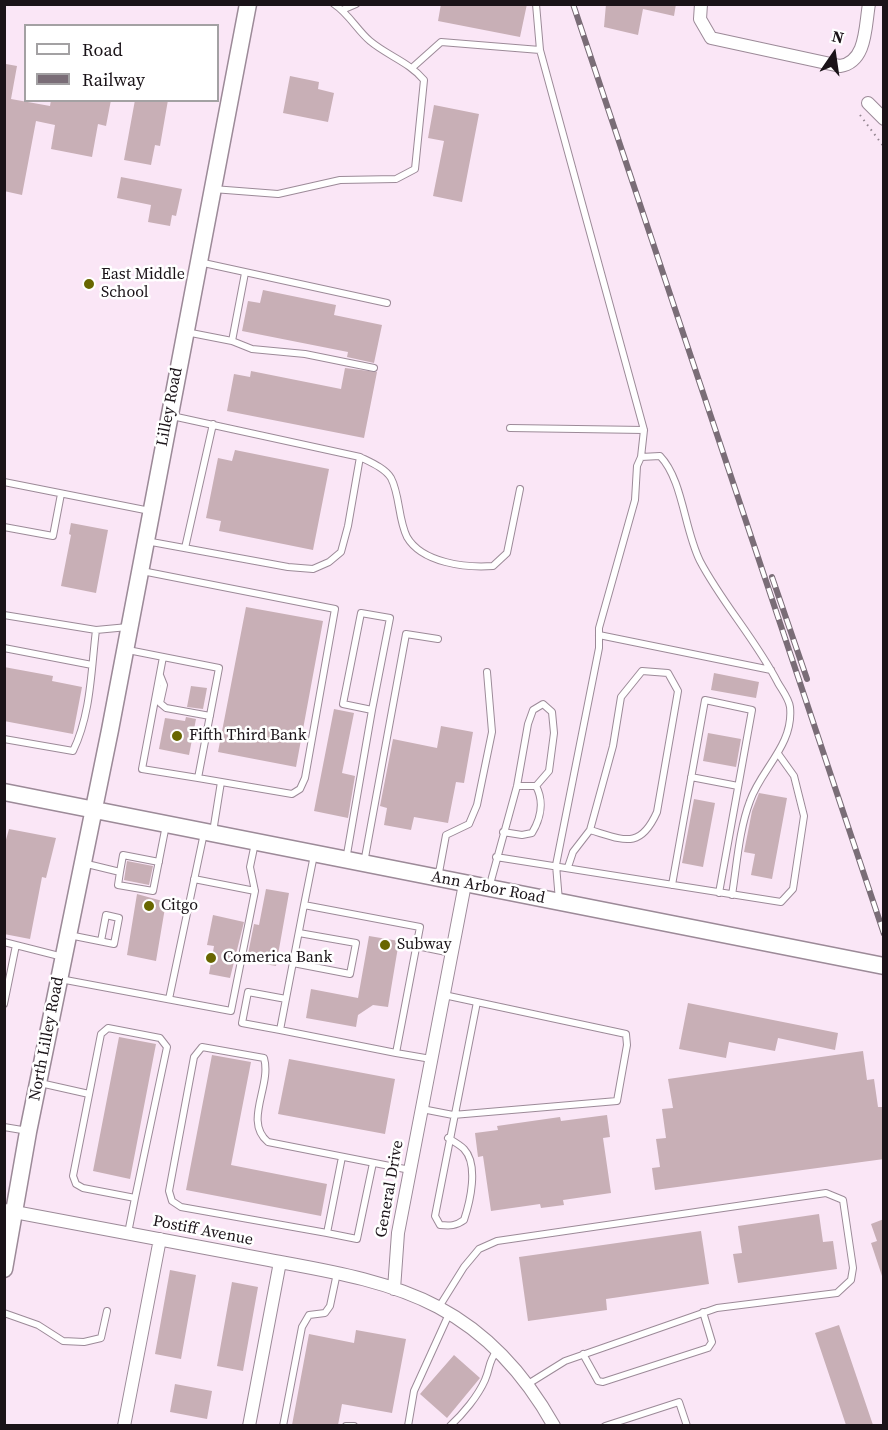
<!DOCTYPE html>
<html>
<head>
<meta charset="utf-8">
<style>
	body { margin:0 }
	#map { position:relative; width:888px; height:1430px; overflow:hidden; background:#fae6f6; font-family:"Source Serif 4",serif }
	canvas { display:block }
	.frame { position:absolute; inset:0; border:6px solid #1a1318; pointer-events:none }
	.legend { position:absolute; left:24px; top:24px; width:195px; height:78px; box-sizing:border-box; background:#fff; border:2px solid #a3a1a3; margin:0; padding:8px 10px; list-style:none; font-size:18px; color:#1a1318 }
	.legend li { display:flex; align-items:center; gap:12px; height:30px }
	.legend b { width:30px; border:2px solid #a3a1a3 }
	.north { position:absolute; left:804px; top:24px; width:60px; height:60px; -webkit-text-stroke:4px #fff; paint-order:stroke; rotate:13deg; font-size:16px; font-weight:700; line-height:24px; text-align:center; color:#1a1318 }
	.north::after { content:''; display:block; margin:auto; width:21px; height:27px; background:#1a1318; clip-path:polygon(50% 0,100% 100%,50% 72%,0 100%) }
</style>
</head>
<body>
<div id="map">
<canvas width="888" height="1430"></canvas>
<div class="frame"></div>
<ul class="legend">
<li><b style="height:8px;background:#fff"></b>Road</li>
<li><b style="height:8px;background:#7a6d77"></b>Railway</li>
</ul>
<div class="north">N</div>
</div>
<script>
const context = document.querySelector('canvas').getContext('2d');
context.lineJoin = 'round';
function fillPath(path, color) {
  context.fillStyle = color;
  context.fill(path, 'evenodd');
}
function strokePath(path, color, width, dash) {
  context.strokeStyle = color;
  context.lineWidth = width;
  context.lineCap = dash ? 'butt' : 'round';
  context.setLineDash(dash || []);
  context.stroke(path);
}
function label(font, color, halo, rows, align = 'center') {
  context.font = font + ' "Source Serif 4",serif';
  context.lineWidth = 5;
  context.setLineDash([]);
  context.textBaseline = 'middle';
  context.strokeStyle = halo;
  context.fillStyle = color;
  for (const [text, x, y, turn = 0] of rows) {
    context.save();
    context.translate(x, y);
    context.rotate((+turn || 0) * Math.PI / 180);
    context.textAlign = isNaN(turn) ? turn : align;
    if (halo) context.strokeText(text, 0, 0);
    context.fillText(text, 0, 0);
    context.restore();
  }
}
fillPath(new Path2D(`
	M441 4H527L520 37 438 21Z
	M606 4H676L674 16 643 9 638 35 604 27Z
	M6 64 17 66 11 99 50 106 51 100H111L106 126 98 124 92 157 51 149 55 125 36 121 22 195 4 191Z
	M290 76 319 82 318 89 334 93 328 122 283 113Z
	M135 100H168L160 146 155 145 151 165 124 160Z
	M434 105 479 114 462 202 433 196 444 141 428 138Z
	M121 177 182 189 176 216 172 215 170 226 148 222 151 205 117 198Z
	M263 290 336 305 334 315 382 325 374 363 347 357 348 352 242 331 248 301 260 303Z
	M345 368 377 372 364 438 227 411 234 374 250 377 251 371 341 389Z
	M235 450 329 469 313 550 219 531 221 521 206 518 218 458 232 461Z
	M71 523 108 530 96 593 61 586 71 535 69 534Z
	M246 607 323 621 296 767 218 752Z
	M4 667 53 676 52 681 82 687 73 734 4 721Z
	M714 673 759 682 756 698 711 690Z
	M191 686 207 688 203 709 187 707Z
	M334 709 354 713 342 773 355 776 348 818 314 811Z
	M186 717 196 719 189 755 159 749 165 718 185 721Z
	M441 726 473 732 464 783 456 782 448 823 414 817 411 830 384 825 387 808 380 806 393 739 437 748Z
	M708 733 741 739 736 767 703 761Z
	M759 793 787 798 772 879 751 875 755 854 744 852 752 811Z
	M694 799 715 803 703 867 682 863Z
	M9 829 56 838 46 878 42 877 30 939 4 934V847Z
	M127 861 153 866 149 885 124 880Z
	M266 889 289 893 276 966 253 962 254 955 248 954 254 924 259 925Z
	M137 894 166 902 156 961 127 955Z
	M213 915 244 922 230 978 209 974 214 946 207 945Z
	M369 936 399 941 388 1007 373 1005 358 1015 356 1027 306 1018 311 989 358 998Z
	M688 1003 838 1033 835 1050 778 1038 775 1051 729 1042 726 1058 679 1049Z
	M119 1037 156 1044 130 1179 93 1171Z
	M863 1051 867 1080 874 1079 878 1107H884V1159L655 1190 652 1168 660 1167 656 1139 666 1138 662 1109 673 1108 668 1079Z
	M212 1055 251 1062 231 1165 327 1184 321 1216 186 1190Z
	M289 1059 395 1079 385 1134 278 1114Z
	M607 1115 610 1137 603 1138 611 1193 563 1200 564 1205 541 1208 540 1204 491 1211 483 1156 478 1157 475 1133 498 1130 497 1126 560 1117 561 1121Z
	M819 1214 823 1242 833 1241 837 1269 738 1283 733 1254 742 1253 738 1226Z
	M884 1219V1275L882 1276 871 1243 877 1241 871 1224Z
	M701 1231 709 1284 606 1299 607 1310 528 1321 519 1257Z
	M170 1270 196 1275 181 1359 155 1354Z
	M232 1282 258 1287 243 1371 217 1366Z
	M839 1325 873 1425H846L815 1333Z
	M356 1330 406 1339 392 1413 342 1404 338 1425H292L309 1334 354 1343Z
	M454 1355 480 1378 447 1418 420 1394Z
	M175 1384 212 1391 207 1419 170 1412Z`), '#c8afb6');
const lane = new Path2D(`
	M536 4 540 50
	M342 10 356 4
	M413 67 441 42 540 50 644 430 510 428
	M213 189 278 194 340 180 396 179 415 169 424 80C409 62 388 56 370 41 357 30 349 14 334 4
	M199 262 387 303
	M186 332 232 341 252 349 305 354 374 368
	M232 341 245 273
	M172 416 360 457C370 462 385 468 391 478 400 495 398 519 407 537 422 563 466 568 493 566L507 553 520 489
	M641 457 660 456C683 480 684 529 700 561 722 603 756 640 778 683 782 690 789 699 790 707 794 745 761 769 750 801 739 830 737 864 732 895
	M4 482 150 511
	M4 527 53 536 61 494
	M146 541 288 567 313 569 329 562 341 552 348 526 360 457
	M185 548 213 424
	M142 571 335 609 305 778 300 789 292 794 198 778
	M4 615 96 630
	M599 635 771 670
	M4 648 92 665
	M128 650 219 668 198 778 142 769 163 657
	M160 675 164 685 160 703 166 708 210 716
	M4 739 73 751C91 714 91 671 96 630L128 627
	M691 777 738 786
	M213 832 221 782
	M503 832 522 835 532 833C541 818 544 801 536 786
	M314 855 304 905 420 927 396 1053 431 1059
	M496 857 781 902 793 889 804 816 794 776 779 755
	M346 860 372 710 343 704 361 613 390 618 372 710
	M83 863 120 872 118 885 153 891 166 825
	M364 863 406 634 438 639
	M568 867 573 852 590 830 613 746 621 697 642 671 668 673 678 691 657 812C640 850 624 840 590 830
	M120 872 123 855 159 862
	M438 878 446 835 469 824 477 805 492 732 487 672
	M194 879 255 891
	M672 885 705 700 752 710 719 893
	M489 888 517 786 528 724 533 710 543 704 552 712 554 733 549 771 536 786H517
	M559 901 556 865 599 648V628L635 500 637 466 641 457 644 430
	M304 905 280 1030 396 1053
	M69 935 114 944 119 918 106 915 101 941
	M4 942 63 957
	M417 946 451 953
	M293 963 350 974 356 943 299 933
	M60 979 231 1011 255 891 250 867 255 843
	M169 999 204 833
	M4 1004 16 945
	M280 1030 242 1023 248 992 286 999
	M40 1083 89 1094
	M422 1109 453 1115 617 1101 627 1045 626 1034 444 995
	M4 1127 28 1131
	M448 1138C453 1141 460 1145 464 1149 479 1165 470 1202 464 1220 456 1226 450 1226 440 1225L435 1216 477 1002
	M342 1157 327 1233 181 1207 172 1201 169 1191 194 1057 202 1047 264 1058C272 1086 243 1121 268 1142L410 1170
	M128 1233 135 1198 83 1188 76 1184 73 1176 101 1034 108 1028 160 1038 167 1047 135 1198
	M327 1233 357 1239 373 1163
	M439 1307 464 1267 479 1249 497 1241 826 1193 843 1200 853 1268 851 1280 837 1293 717 1308 565 1361 528 1384
	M4 1313 38 1325 63 1341 84 1342 101 1338 107 1311
	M583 1354 598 1381 603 1382 708 1348 712 1342 703 1312
	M283 1426 302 1327 309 1315 325 1313 330 1306 337 1273
	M346 1426H354
	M408 1426 414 1391 449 1314
	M450 1426C463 1414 478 1396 485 1380 491 1366 487 1365 497 1350
	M605 1426 679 1402 687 1426`);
const street = new Path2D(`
	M701 4 700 19 711 38 840 66C867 62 865 26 869 4
	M868 103 884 119
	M4 1210C91 1227 177 1242 264 1259 322 1270 385 1279 438 1307 489 1334 526 1376 554 1426
	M394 1289 398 1233 465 884
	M124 1426 160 1239
	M249 1426 280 1262`);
const secondary = new Path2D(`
	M4 792 884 966
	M4 1269 28 1132 110 730 248 4`);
strokePath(lane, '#9c8a98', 8);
strokePath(street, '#9c8a98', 14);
strokePath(secondary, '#9c8a98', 19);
strokePath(new Path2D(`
	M860 115 884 147`), '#948691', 2, [1.5, 4.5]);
strokePath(lane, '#fff', 6);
strokePath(street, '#fff', 12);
strokePath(secondary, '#fff', 16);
const rail = new Path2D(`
	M573 4 884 934
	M772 577 807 679`);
strokePath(rail, '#7a6d77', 6);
strokePath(rail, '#fff', 4, [11]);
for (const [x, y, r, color] of [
	[89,284,6,"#686600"],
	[177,736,6,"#686600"],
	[149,906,6,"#686600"],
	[385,945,6,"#686600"],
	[211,958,6,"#686600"]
]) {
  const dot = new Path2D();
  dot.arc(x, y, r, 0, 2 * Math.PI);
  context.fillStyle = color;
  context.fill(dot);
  strokePath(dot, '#fff', 2);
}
label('16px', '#1a1318', '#fff', [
	["East Middle",101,275],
	["School",101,293],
	["Fifth Third Bank",189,736],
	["Citgo",161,906],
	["Subway",397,945],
	["Comerica Bank",223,958]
], 'left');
label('16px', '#1a1318', '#fff', [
	["Lilley Road",170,407,-79],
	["Ann Arbor Road",488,888,11],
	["North Lilley Road",47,1039,-79],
	["General Drive",390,1189,-80],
	["Postiff Avenue",203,1231,11]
]);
</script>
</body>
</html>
